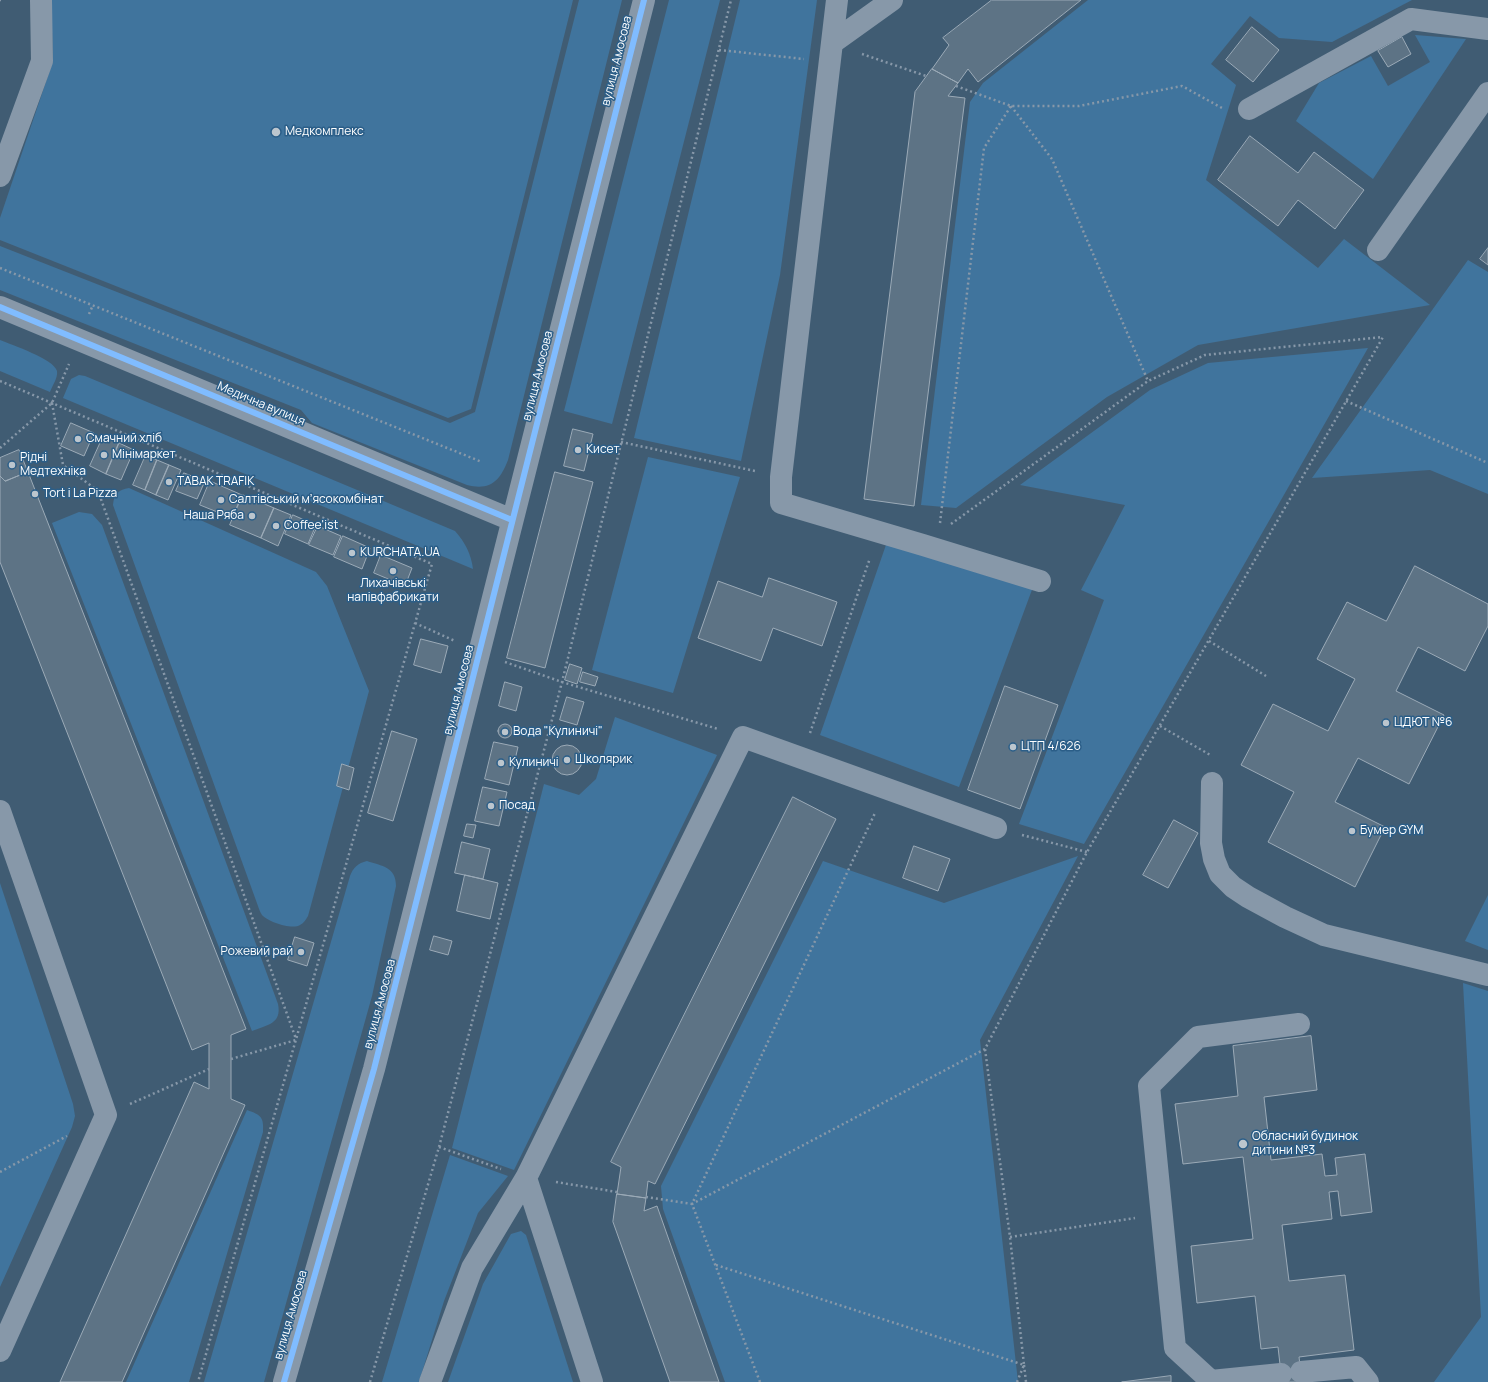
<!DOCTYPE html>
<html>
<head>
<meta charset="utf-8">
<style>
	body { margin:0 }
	canvas { display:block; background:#405c73 }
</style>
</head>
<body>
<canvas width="1488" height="1382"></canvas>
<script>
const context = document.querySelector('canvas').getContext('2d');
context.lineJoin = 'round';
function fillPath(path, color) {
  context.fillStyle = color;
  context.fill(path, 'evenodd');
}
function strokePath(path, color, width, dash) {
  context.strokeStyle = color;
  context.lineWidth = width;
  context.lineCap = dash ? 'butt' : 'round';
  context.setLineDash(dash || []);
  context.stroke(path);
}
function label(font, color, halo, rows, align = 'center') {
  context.font = font + ' Manrope,sans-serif';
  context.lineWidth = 3;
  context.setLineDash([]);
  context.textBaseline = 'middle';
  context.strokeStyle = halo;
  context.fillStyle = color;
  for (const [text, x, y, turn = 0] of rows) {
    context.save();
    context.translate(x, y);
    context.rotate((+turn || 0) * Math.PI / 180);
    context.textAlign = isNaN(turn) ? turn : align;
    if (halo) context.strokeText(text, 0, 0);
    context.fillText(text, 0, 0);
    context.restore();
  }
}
fillPath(new Path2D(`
	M51 0H573L471 409 448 418 0 240V218L53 61Z
	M579 0H622L508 460C500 481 490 491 467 485L312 423 301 410 0 290V246L450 423 475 412Z
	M669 0H720L612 424 564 411Z
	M740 0H817L780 275 741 461 634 438Z
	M1088 0H1412L1332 42 1279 38 1250 16 1211 64 1236 85 1206 180 1318 268 1344 239 1430 305 1198 345 1107 397 956 508 921 505 970 102 983 83Z
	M1415 35 1466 39 1373 179 1296 121 1319 83 1371 56 1388 86 1430 62Z
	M1468 260 1488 272V494L1430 470 1312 478Z
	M0 340C12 345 54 359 57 371 58 378 52 386 50 392L0 371Z
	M1368 348 1084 844 1019 824 1104 600 1081 590 1125 505 1020 485 1150 390 1208 363Z
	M79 375 85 376 455 531C465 542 471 554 473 569L63 398 71 379Z
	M648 457 740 477 673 693 592 670Z
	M129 488 316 572 327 586 369 691 308 916C306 919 304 923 300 925 292 930 268 922 262 915 260 912 259 909 258 906L113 505C114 493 119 490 129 488Z
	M79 512 92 514 102 525 278 1004C282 1024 267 1025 252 1031L52 523Z
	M887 542 1033 587 959 787 820 735Z
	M615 717 717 755 514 1170 452 1148 544 784 579 795 596 779Z
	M1078 856 980 1040 1018 1382H725L663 1209 661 1186 823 861 944 903Z
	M367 861C382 866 396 867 396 886L372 996 264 1382H204L350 876C353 868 358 863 367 861Z
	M0 883 73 1104 75 1116 72 1127 0 1287Z
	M1488 895V950L1465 941Z
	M1463 983 1488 991V1382H1434L1481 1317Z
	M247 1110C261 1115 264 1117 263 1132L189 1382H126Z
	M450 1155 508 1176 478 1213 444 1301 419 1382H382Z
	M521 1231 526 1235 573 1382H448L483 1284 511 1234Z`), '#40749d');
const building = new Path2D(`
	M992 0H1081L978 82 968 69 958 83 932 69 949 45 943 38Z
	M1252 27 1279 50 1253 82 1226 60Z
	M1402 37 1411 54 1388 67 1378 51Z
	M932 69 958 83 948 96 965 98 914 506 864 499 915 92Z
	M1250 136 1298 173 1314 152 1364 190 1335 229 1298 200 1278 226 1218 180Z
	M1488 248V265L1480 259Z
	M71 423 94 433 84 456 61 446Z
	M573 429 593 434 584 471 564 466Z
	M103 437 119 443 106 474 90 466Z
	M119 443 134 450 121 480 106 474Z
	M19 450 28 472 5 481 0 476V458Z
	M146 455 157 460 145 490 133 485Z
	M157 460 169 465 156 495 145 490Z
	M169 465 181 470 168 500 156 495Z
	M28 472 246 1029 231 1035V1099L245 1105 122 1382H60L194 1082 209 1089V1043L192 1050 0 562V476L5 481Z
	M555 472 593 482 545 668 507 658Z
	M184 473 205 481 197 499 176 491Z
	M210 481 242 495 232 518 200 505Z
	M243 495 274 508 261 538 230 525Z
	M274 508 291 515 278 546 261 538Z
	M293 515 316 525 308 544 285 534Z
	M318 526 341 536 333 555 309 545Z
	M343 536 370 548 362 569 334 557Z
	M381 555 412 568 405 586 374 573Z
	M1415 566 1488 604V626L1465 671 1418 647 1396 691 1444 715 1409 784 1358 758 1335 802 1385 827 1355 887 1268 842 1294 792 1241 765 1273 704 1328 731 1355 679 1317 659 1347 602 1386 621Z
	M769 578 837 602 822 646 773 628 761 661 698 638 718 581 762 597Z
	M421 639 448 646 441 673 414 665Z
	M570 664 582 668 577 684 565 680Z
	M583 672 598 677 595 686 580 682Z
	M505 682 522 687 516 711 499 706Z
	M1005 686 1058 705 1020 809 968 790Z
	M567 697 584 702 577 725 560 720Z
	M498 731a7 7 0 1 1 14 0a7 7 0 1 1-14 0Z
	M392 731 417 739 393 821 368 813Z
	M494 742 518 747 509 785 485 779Z
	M552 760a15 15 0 1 1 30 0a15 15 0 1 1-30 0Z
	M342 764 354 768 349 790 337 786Z
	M483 787 507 792 499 826 475 821Z
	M793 797 836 819 655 1184 648 1181 646 1198 617 1194 621 1167 611 1162Z
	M1174 820 1198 833 1168 888 1143 875Z
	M467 824 476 825 473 838 464 836Z
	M462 842 490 849 483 879 455 873Z
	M914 846 950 859 938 891 903 878Z
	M465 875 498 883 490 919 457 911Z
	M434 936 452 941 448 955 430 950Z
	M295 937 314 943 307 966 288 960Z
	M1311 1036 1317 1090 1264 1097 1271 1160 1322 1154 1325 1176 1337 1175 1335 1158 1365 1154 1372 1212 1341 1216 1338 1191 1329 1192 1332 1219 1282 1225 1289 1281 1345 1275 1354 1350 1299 1357 1302 1382H1282L1278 1347 1261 1349 1255 1296 1197 1303 1191 1246 1253 1239 1243 1157 1183 1164 1175 1104 1238 1096 1233 1046Z
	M617 1194 646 1198 644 1211 657 1206 719 1382H670L613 1222Z
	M1171 1376V1382H1122Z`);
fillPath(building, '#5d7385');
strokePath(building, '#9baab7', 1);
strokePath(new Path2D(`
	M0 0H1
	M719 50 804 59
	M862 54 926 76
	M956 86 1011 106H1079L1182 86 1222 108
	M1011 106 1052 159 1148 381
	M0 268 482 462
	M89 314 93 305
	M0 381 432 564 198 1382
	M1346 401 1488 463
	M52 403 63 465 98 491 296 1039
	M621 442 755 471
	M0 448 52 403 69 364
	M940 523 984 148 1011 106
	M951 524 1148 381 1205 355 1383 337
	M415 623 455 641
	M1209 641 1266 676
	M505 662 562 682 718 729
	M1160 726 1212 756
	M810 733 870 558
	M1022 835 1087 852
	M231 1059 296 1040
	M130 1104 209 1069
	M439 1147 501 1169
	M0 1172 67 1136
	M556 1182 617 1192
	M646 1197 692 1204 875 813
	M1010 1237 1135 1218
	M716 1265 1024 1365 1010 1237 985 1049
	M1024 1365 1026 1382
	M370 1382 439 1147 562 682 731 0
	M760 1382 692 1204 985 1049 1087 852 1383 337
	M1017 1382 1024 1365`), '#8798a9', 2.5, [2, 3]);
strokePath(new Path2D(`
	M837 0 781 477V503L923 545 1040 581
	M832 43 892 0
	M1249 109 1411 19 1488 29
	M0 176 42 61 41 0
	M1378 250 1488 93
	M0 307 512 520
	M1212 783 1211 843 1214 859 1220 874 1233 887 1248 897 1285 917 1324 935 1488 975
	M0 811 106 1115 0 1351
	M526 1178 592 1382
	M1301 1372 1356 1367 1368 1382
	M1281 1374 1211 1381 1175 1348 1149 1086 1198 1037 1299 1024
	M284 1382 374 1069 644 0
	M430 1382 472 1268 526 1178 743 737 996 828`), '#8798a9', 22);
strokePath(new Path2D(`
	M0 307 512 520
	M284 1382 374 1069 644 0`), '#80bcff', 6);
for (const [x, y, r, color] of [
	[276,132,5,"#bcc6ce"],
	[78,439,4,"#bcc6ce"],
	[578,450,4,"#bcc6ce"],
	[104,455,4,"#bcc6ce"],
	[12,465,4,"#bcc6ce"],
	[169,482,4,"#bcc6ce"],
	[35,494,4,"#bcc6ce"],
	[221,500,4,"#bcc6ce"],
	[252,516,4,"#bcc6ce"],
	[276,526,4,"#bcc6ce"],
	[352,553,4,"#bcc6ce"],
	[393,571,4,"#bcc6ce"],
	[1386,723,4,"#bcc6ce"],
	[505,732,4,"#bcc6ce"],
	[1013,747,4,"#bcc6ce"],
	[567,760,4,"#bcc6ce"],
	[501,763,4,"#bcc6ce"],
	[491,806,4,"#bcc6ce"],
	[1352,831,4,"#bcc6ce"],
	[301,952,4,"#bcc6ce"],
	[1243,1144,5,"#bcc6ce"]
]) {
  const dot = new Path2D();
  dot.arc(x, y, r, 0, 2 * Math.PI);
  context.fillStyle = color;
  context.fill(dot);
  strokePath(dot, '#2b5e88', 1.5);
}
label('12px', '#fff', '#2b5e88', [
	["вулиця Амосова",617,61,-76],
	["вулиця Амосова",538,376,-76],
	["Медична вулиця",261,404,23],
	["вулиця Амосова",459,690,-76],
	["вулиця Амосова",380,1004,-75],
	["вулиця Амосова",291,1315,-74]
]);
label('12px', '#fff', '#2b5e88', [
	["Медкомплекс",285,132],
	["Смачний хліб",86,439],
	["Кисет",586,450],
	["Мінімаркет",112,455],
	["Рідні",20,458],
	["Медтехніка",20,472],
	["TABAK TRAFIK",177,482],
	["Tort i La Pizza",43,494],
	["Салтівський мʼясокомбінат",229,500],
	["Наша Ряба",244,516,"right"],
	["Coffee'ist",284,526],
	["KURCHATA.UA",360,553],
	["Лихачівські",393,584,"center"],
	["напівфабрикати",393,598,"center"],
	["ЦДЮТ №6",1394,723],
	["Вода \"Кулиничі\"",513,732],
	["ЦТП 4/626",1021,747],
	["Школярик",575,760],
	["Кулиничі",509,763],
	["Посад",499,806],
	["Бумер GYM",1360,831],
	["Рожевий рай",293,952,"right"],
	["Обласний будинок",1252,1137],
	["дитини №3",1252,1151]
], 'left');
</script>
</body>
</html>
